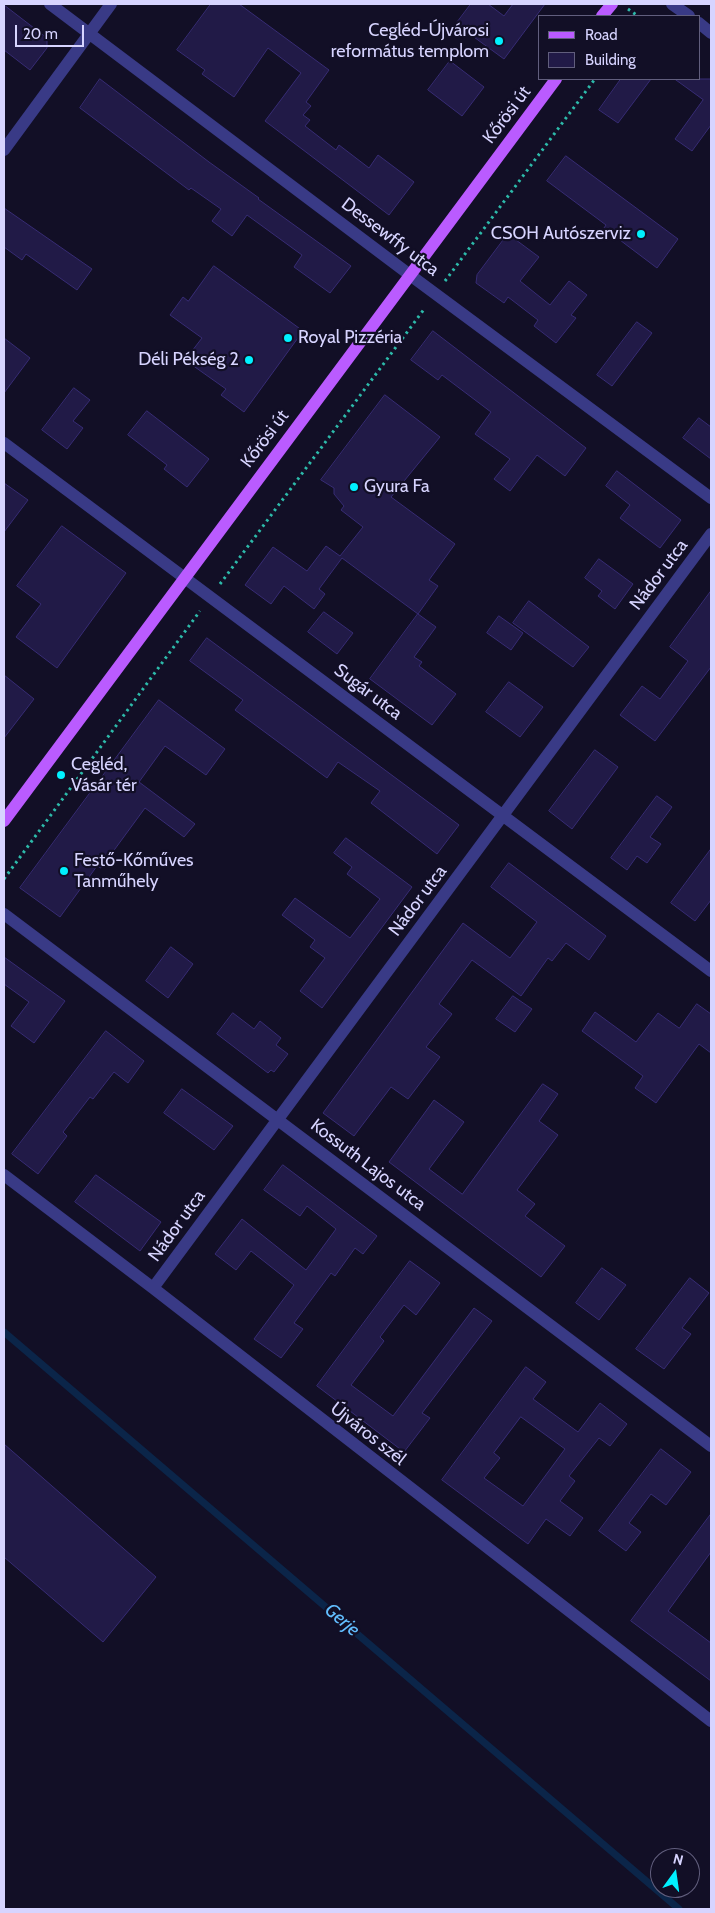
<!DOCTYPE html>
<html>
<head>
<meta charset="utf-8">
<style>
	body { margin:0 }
	#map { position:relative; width:715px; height:1913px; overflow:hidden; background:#120f26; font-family:Cabin,sans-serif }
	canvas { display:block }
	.frame { position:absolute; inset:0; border:5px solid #d7d4ff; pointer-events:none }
	.legend { position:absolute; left:538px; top:15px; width:162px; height:65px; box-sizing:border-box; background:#120f26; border:1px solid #615e7d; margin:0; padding:6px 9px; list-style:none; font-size:15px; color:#d7d4ff }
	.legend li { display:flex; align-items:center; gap:10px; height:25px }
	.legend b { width:25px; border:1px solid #615e7d }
	.north { position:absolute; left:650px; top:1848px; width:50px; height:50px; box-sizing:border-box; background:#120f26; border:1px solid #615e7d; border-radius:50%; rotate:14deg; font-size:14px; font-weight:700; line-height:20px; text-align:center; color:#d7d4ff }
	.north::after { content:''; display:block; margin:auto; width:18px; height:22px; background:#00f1ff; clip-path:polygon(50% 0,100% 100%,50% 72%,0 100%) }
	.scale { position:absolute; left:15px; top:25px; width:69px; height:22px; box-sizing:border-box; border:2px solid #d7d4ff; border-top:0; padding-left:6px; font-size:15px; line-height:18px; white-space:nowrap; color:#d7d4ff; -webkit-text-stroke:4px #120f26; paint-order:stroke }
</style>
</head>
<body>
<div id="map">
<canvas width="715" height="1913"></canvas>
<div class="frame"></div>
<ul class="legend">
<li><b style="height:6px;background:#ba5bff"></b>Road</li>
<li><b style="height:14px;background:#211a47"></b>Building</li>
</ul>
<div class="north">N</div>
<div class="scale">20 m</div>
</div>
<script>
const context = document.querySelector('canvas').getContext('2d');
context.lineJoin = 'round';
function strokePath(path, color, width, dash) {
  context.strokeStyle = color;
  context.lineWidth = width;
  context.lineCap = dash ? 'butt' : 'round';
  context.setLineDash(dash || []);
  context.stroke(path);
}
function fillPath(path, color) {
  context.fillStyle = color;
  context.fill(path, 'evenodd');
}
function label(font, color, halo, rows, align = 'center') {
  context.font = font + ' Cabin,sans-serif';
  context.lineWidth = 4.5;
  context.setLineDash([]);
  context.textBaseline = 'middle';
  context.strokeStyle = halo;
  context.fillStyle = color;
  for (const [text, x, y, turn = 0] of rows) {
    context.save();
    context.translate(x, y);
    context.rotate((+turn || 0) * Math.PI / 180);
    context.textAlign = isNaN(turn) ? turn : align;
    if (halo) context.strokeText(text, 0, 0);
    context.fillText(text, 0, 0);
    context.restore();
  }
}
strokePath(new Path2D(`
	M4 1332 679 1909`), '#0b2549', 7);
const building = new Path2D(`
	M211 4H239L329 70 306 102 311 106 303 115 310 120 305 126 336 150 339 145 369 168 378 155 414 182 389 215 265 121 301 73 268 48 234 97 202 74 205 70 177 50Z
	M471 4H488L504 16 513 4H545L504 59 456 24Z
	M4 5 47 38V48L30 70 4 50Z
	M450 61 484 87 462 116 428 90Z
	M100 79 209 162 259 198 258 199 351 266 330 293 294 267 302 255 247 215 232 236 212 221 221 209 191 188 189 190 80 108Z
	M621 79H651L618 123 599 110Z
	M675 79H711V125L692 151 675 139 703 100Z
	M566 156 678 239 657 268 604 228 606 225 547 181Z
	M4 208 92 269 77 290 26 254 22 260 4 247Z
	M508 234 539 257 520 281 550 305 569 281 587 295 571 315 576 318 556 343 534 326 538 320 508 297 504 303 476 283 477 275Z
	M214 266 303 331 244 412 221 395 226 389 185 360 202 338 170 315 183 297 188 301Z
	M637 322 652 333 612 386 597 375Z
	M433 331 586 448 565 476 537 455 510 491 494 479 510 459 475 434 491 412 442 375 438 380 411 360Z
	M4 338 30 358 4 393Z
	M74 388 90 400 73 421 83 428 67 449 42 430Z
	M385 395 440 437 391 497 455 544 429 580 438 586 418 614 342 558 319 589 325 594 314 609 284 586 271 604 245 585 273 547 307 571 326 546 340 556 363 527 341 510 344 506 334 494V488L321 480Z
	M147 411 209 459 187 487 164 469 167 465 128 435Z
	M699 418 711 427V459L683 438Z
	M617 471 681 520 660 548 620 518 630 505 606 486Z
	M4 483 28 500 4 532Z
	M62 526 126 573 57 668 16 637 41 604 17 586Z
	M599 559 633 584 615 609 598 596 602 591 585 578Z
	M711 591V667L655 741 620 715 642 686 660 699 688 661 670 647Z
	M529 601 589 647 573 667 513 623Z
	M324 612 353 633 337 654 308 632Z
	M418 614 436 627 414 657 422 662 419 666 456 694 432 725 370 679Z
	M499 616 523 633 511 650 487 633Z
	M207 638 459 825 437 854 371 803 380 791 338 762 327 778 235 710 243 700 190 661Z
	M4 675 34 699 4 738Z
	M509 682 543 707 520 737 486 712Z
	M159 700 225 749 206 775 165 746 139 782 195 824 184 837 145 808 101 868 97 866 60 917 20 888Z
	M595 750 618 767 572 829 549 811Z
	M657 796 672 807 650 837 661 844 647 863 637 856 627 870 611 858Z
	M346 838 412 887 322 1008 300 991 325 958 310 947 315 940 282 915 295 898 350 938 380 899 347 874 352 867 334 853Z
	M711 849V900L695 921 671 903Z
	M509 863 606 936 589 960 566 943 552 961 548 958 521 996 472 960 439 1004 452 1014 426 1047 440 1057 408 1099 391 1087 354 1136 323 1113 463 923 510 958 537 922 491 887Z
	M171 947 193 964 168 998 146 981Z
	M4 957 65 1001 34 1043 11 1026 29 1002 4 984Z
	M513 996 532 1009 515 1032 496 1019Z
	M697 1004 711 1014V1053L699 1044 656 1103 635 1088 643 1076 582 1031 595 1012 636 1042 658 1013 679 1028Z
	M233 1013 254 1029 260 1021 281 1038 276 1045 288 1054 274 1072 271 1070 268 1073 217 1034Z
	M106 1031 144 1061 128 1083 114 1072 93 1099 90 1097 63 1132 67 1136 38 1174 12 1154Z
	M543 1084 558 1094 539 1121 558 1135 517 1190 535 1204 525 1216 565 1246 541 1277 389 1162 434 1100 464 1122 429 1169 462 1194Z
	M182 1089 233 1126 214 1150 164 1113Z
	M283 1165 377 1236 363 1254 355 1248 335 1276 331 1273 294 1323 303 1329 281 1358 254 1339 294 1285 251 1251 236 1270 215 1254 242 1219 306 1270 336 1229 307 1206 300 1216 264 1190Z
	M96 1175 161 1222 140 1251 75 1202Z
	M410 1261 440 1283 416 1315 404 1305 380 1337 384 1341 351 1385 393 1416 474 1308 492 1321 422 1413 430 1418 404 1452 317 1386Z
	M602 1268 626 1285 599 1320 576 1303Z
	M690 1278 709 1293 682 1328 691 1334 664 1369 636 1349Z
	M526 1367 546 1382 533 1399 578 1432 600 1403 627 1424 610 1446 599 1438 569 1476 575 1481 560 1501 583 1518 570 1536 546 1519 528 1544 442 1480ZM521 1417 565 1449 523 1506 484 1478 500 1458 494 1453Z
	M4 1444 156 1577 103 1642 4 1557Z
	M661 1449 691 1472 666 1505 651 1494 629 1523 641 1532 626 1551 599 1531Z
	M711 1514V1552L668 1611 711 1643V1681L631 1621Z`);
fillPath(building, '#211a47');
strokePath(building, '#372c74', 1);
strokePath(new Path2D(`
	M628 9 638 16
	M445 281 595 79
	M220 584 425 308
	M4 879 200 611`), '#2dbaaa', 3, [2.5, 4]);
strokePath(new Path2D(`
	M50 4 410 275 711 498
	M672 4 689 16
	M699 23 711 33
	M4 150 111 4
	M4 443 711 971
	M4 914 711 1446
	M4 1175 153 1288 711 1721
	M153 1288 711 534`), '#393a86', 12);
strokePath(new Path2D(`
	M602 16 612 4
	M4 821 556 79`), '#ba5bff', 12);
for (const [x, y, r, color] of [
	[499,41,5,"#00f1ff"],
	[641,234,5,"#00f1ff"],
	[288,338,5,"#00f1ff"],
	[249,360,5,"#00f1ff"],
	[354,487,5,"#00f1ff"],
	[61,775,5,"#00f1ff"],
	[64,871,5,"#00f1ff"]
]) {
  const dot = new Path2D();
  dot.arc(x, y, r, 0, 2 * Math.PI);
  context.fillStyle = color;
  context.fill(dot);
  strokePath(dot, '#120f26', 2);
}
label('18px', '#d7d4ff', '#120f26', [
	["Cegléd-Újvárosi",489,31,"right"],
	["református templom",489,52,"right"],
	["CSOH Autószerviz",631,234,"right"],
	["Royal Pizzéria",298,338],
	["Déli Pékség 2",239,360,"right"],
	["Gyura Fa",364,487],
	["Cegléd,",71,765],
	["Vásár tér",71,786],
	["Festő-Kőműves",74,861],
	["Tanműhely",74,882]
], 'left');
label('18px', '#d7d4ff', '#120f26', [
	["Kőrösi út",507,115,-53],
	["Dessewffy utca",390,237,37],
	["Kőrösi út",265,439,-53],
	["Nádor utca",659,575,-53],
	["Sugár utca",368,692,37],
	["Nádor utca",418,901,-53],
	["Kossuth Lajos utca",368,1165,37],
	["Nádor utca",177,1226,-54],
	["Újváros szél",368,1434,38]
]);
label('italic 19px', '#62beff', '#120f26', [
	["Gerje",342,1620,41]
]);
</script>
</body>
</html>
